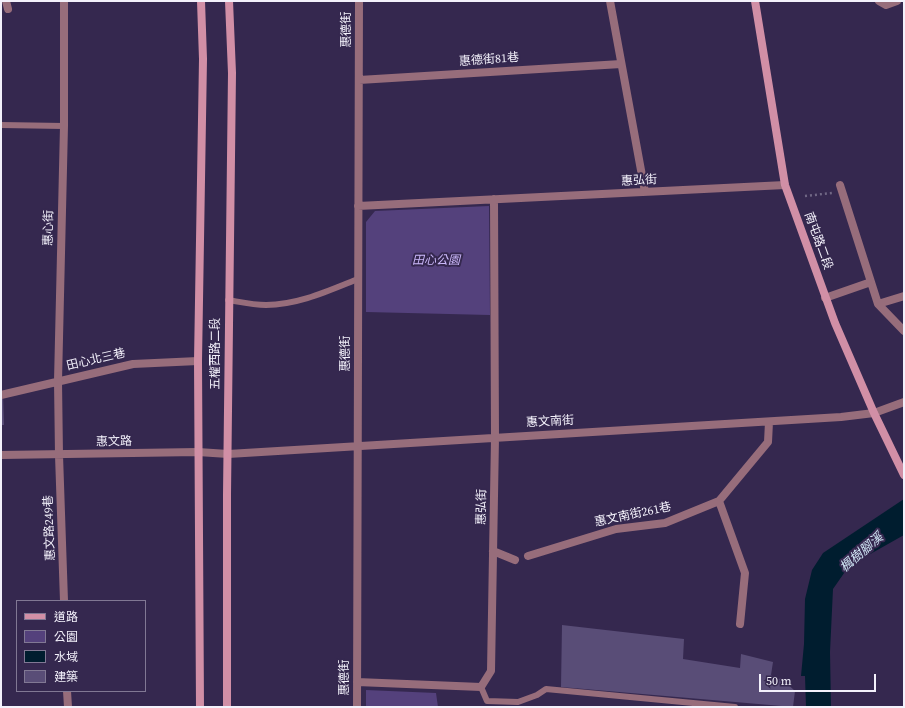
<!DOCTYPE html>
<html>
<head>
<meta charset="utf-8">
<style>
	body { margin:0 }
	#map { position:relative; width:905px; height:708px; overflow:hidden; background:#35284f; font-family:"Source Serif 4","Noto Sans TC",serif }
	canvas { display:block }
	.frame { position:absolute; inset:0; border:2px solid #f3f1fb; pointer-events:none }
	.legend { position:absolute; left:16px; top:600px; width:130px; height:92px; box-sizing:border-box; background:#35284f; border:1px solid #817894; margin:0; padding:5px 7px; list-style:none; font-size:12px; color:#f3f1fb }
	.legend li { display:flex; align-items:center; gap:8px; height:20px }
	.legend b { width:20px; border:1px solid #817894 }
	.scale { position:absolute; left:759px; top:674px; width:117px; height:18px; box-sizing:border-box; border:2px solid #f3f1fb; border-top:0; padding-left:5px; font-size:12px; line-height:14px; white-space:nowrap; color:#f3f1fb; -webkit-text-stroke:3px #35284f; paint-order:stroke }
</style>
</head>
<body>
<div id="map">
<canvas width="905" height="708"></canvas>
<div class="frame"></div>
<ul class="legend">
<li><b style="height:5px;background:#d18fa6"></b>道路</li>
<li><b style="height:11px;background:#54417c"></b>公園</li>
<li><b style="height:11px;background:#001d2f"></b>水域</li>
<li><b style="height:11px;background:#594d77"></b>建築</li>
</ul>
<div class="scale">50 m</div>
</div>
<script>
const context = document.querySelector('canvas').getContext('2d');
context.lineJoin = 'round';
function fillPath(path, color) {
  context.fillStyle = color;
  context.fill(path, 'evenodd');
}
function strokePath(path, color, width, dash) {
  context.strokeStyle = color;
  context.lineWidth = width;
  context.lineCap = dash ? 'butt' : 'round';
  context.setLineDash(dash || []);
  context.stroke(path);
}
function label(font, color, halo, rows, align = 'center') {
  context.font = font + ' "Source Serif 4","Noto Sans TC",serif';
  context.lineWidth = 4;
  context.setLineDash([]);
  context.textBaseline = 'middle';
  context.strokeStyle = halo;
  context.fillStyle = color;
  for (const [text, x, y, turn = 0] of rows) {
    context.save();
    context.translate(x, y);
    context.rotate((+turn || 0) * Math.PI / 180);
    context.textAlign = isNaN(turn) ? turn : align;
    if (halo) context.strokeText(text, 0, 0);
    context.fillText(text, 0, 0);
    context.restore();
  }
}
fillPath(new Path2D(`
	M489 206 490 315 366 312V222L375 211Z
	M366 690 436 693 438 707H366Z`), '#54417c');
fillPath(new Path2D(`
	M904 499V535L849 566 833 589 830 652 831 707H806L805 676H801L804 644 805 599 812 570 823 553Z`), '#001d2f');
fillPath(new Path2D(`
	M1 394H3L4 425H1Z
	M562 625 684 639 683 659 740 668 741 654 773 662 771 675 777 680 781 678 795 691 793 707 561 687Z`), '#594d77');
strokePath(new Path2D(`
	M805 196 832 193`), '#706785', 2.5, [2, 3]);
strokePath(new Path2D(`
	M1 125 64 126
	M228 300C240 302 253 305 266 305 298 305 328 291 358 279
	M481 687 487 701 518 702 537 695 546 689 735 707`), '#976d7b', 6);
strokePath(new Path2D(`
	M6 1 8 9
	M610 1 645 192
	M879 1 886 5 897 1
	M359 80 621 64
	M840 185 871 282
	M358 206 785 185
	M825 298 871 282 878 304 904 331
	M878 304 904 296
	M1 395 133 364 198 361
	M1 455 198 452 228 454 841 417 874 413 904 402
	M719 501 745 573 740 624
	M493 551 515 560
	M528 556 616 529 665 523 719 501 768 442 769 422
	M64 601 59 455 58 381 64 126V1
	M357 682 481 687 491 671 495 438 494 199
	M67 691 68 707
	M357 707 359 1`), '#976d7b', 8);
strokePath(new Path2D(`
	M755 1 785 185 835 323 874 413 904 475
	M200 707 198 361 203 59 201 1
	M227 707V494L232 73 229 1`), '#d18fa6', 8);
label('12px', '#f3f1fb', '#35284f', [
	["惠德街",347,30,-90],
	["惠德街81巷",489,60,-4],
	["惠弘街",639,181,-3],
	["惠心街",49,228,-89],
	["南屯路二段",818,241,70],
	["五權西路二段",216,354,-90],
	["惠德街",346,354,-90],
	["田心北三巷",96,360,-13],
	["惠文南街",550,422,-3],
	["惠文路",114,442,-1],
	["惠弘街",482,507,-89],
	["惠文南街261巷",633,515,-12],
	["惠文路249巷",50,528,-92],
	["惠德街",345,678,-90]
]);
label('italic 12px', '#ccb9fb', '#35284f', [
	["田心公園",436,261]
]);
label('italic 13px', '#d1e7f6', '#35284f', [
	["楓樹腳溪",862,553,-41]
]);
</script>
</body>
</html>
